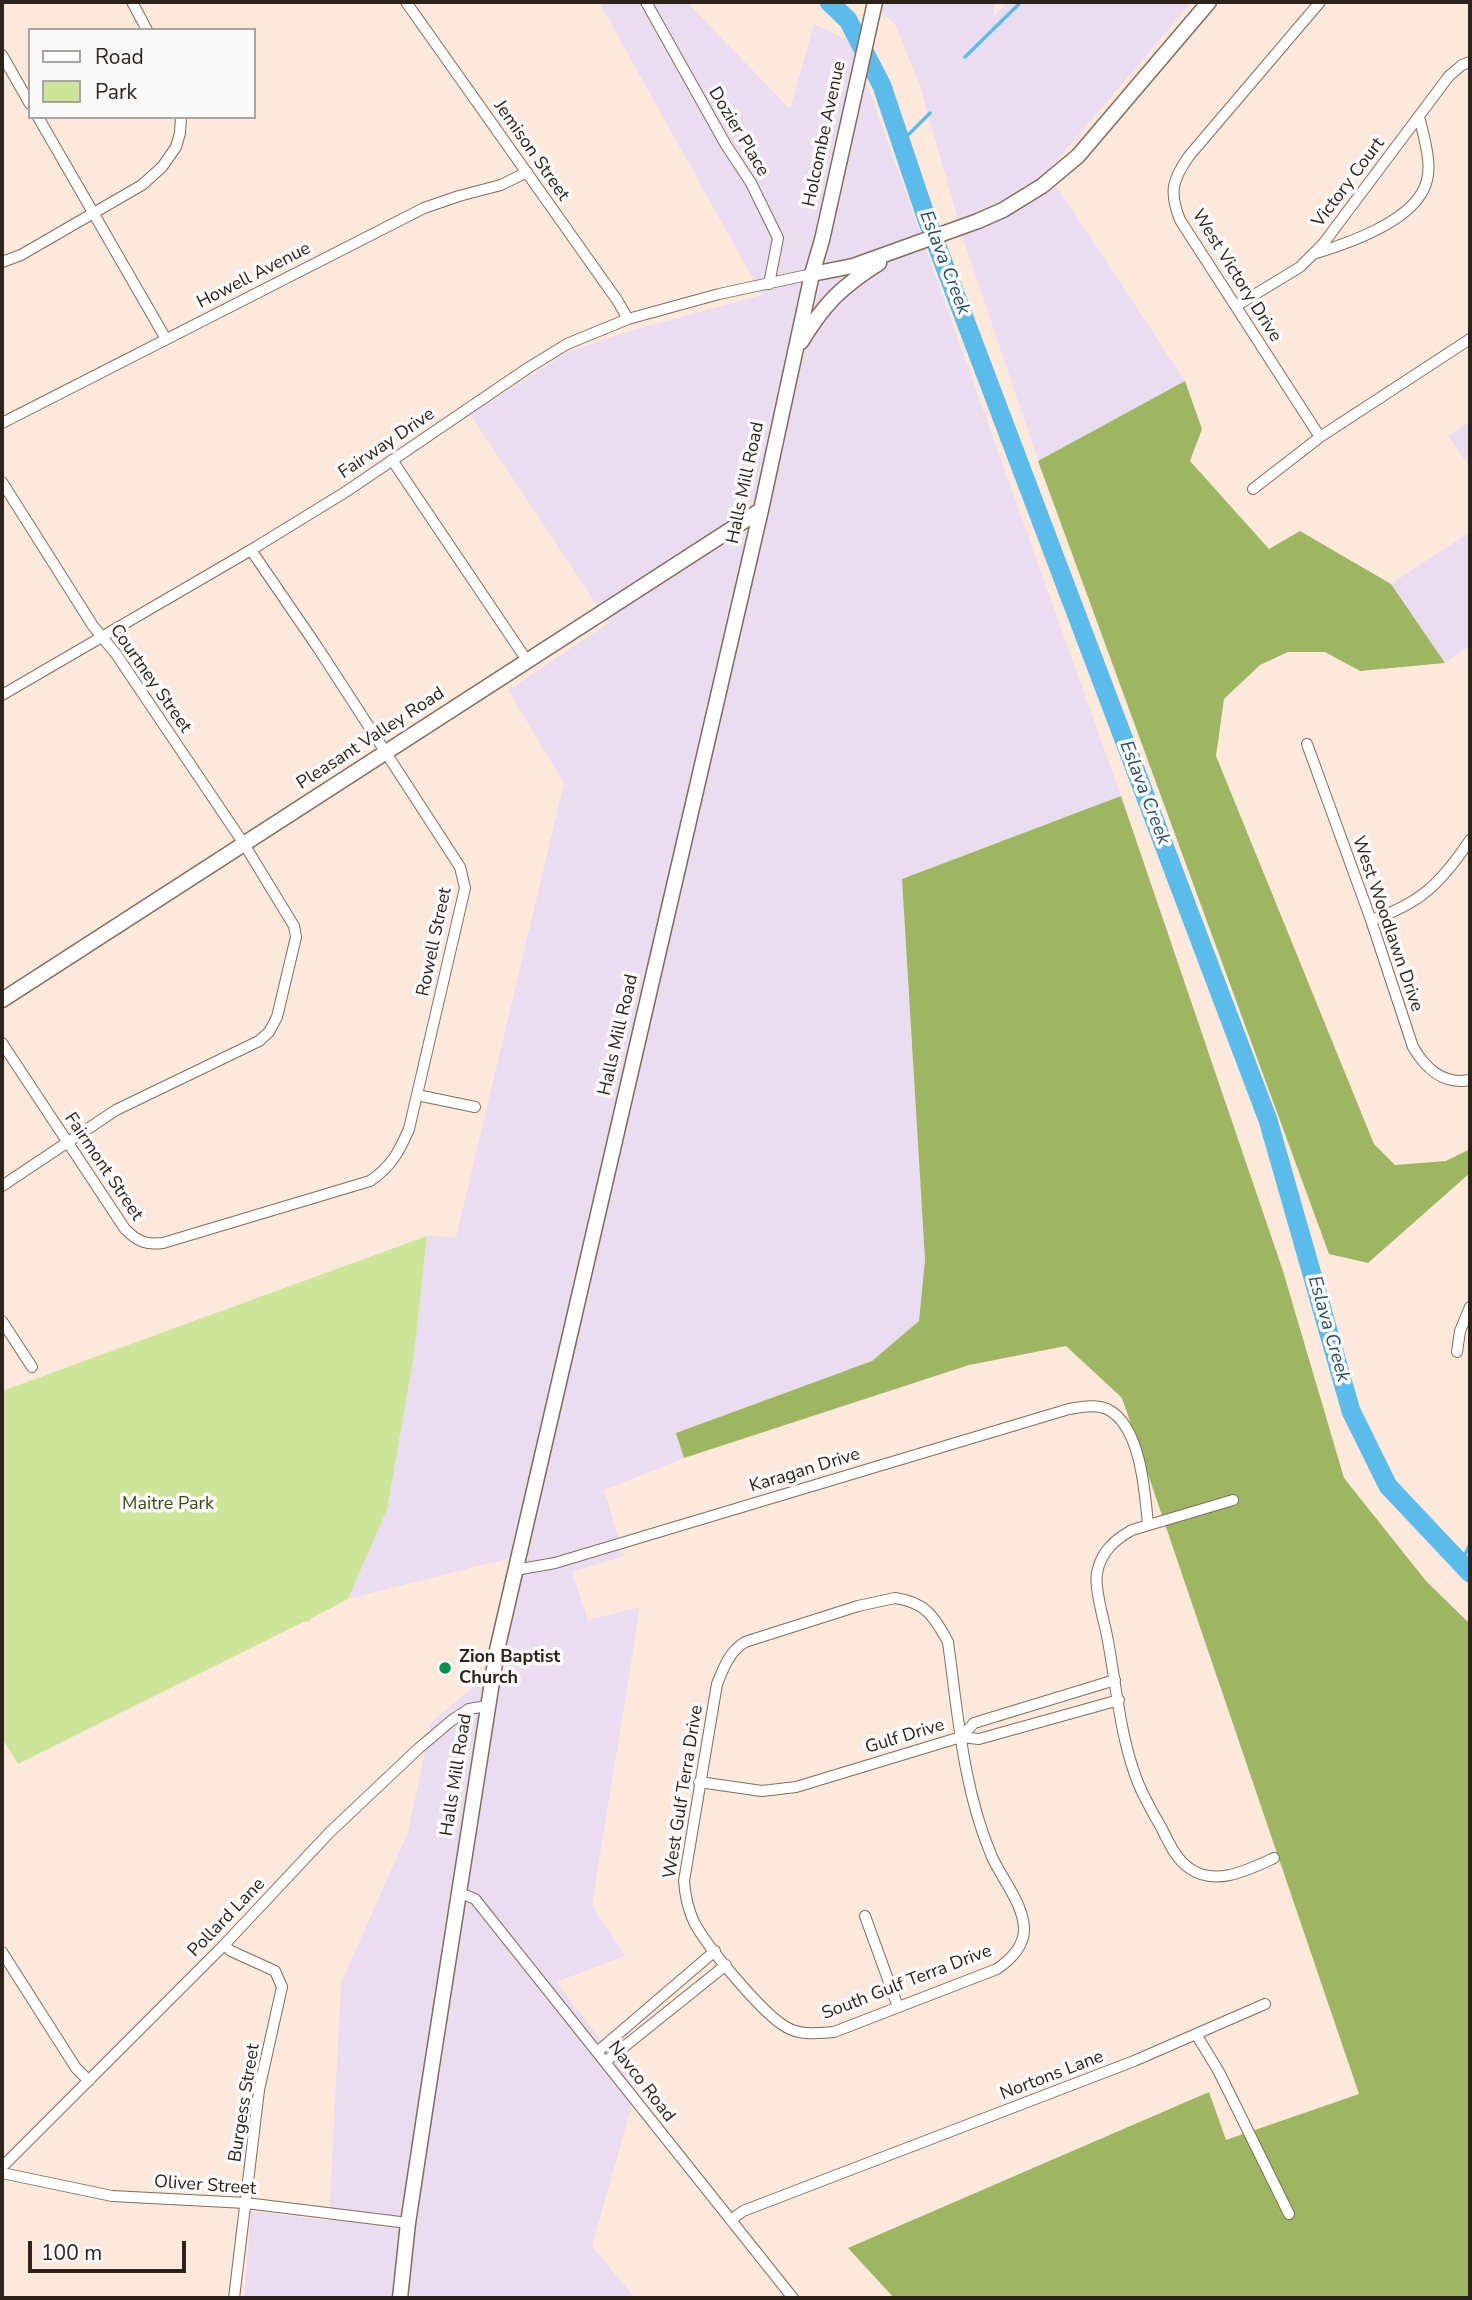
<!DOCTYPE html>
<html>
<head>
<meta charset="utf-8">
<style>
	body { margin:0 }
	#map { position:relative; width:1472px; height:2300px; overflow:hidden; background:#fce9dc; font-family:"Nunito Sans",sans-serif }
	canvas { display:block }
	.frame { position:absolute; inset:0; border:4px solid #2e231b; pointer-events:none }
	.legend { position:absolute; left:28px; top:28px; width:228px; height:91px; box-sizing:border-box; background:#fafafa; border:2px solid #a8a4a1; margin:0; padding:9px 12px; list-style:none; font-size:21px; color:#2e231b }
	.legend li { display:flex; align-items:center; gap:14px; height:35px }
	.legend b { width:35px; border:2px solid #a8a4a1 }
	.scale { position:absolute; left:28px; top:2241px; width:158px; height:32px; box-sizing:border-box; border:4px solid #2e231b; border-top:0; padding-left:9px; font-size:21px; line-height:24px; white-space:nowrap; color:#2e231b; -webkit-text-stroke:5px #fafafa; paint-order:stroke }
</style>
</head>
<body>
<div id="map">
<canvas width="1472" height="2300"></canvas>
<div class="frame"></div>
<ul class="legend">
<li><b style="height:9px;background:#fff"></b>Road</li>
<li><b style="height:19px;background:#cde598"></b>Park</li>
</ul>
<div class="scale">100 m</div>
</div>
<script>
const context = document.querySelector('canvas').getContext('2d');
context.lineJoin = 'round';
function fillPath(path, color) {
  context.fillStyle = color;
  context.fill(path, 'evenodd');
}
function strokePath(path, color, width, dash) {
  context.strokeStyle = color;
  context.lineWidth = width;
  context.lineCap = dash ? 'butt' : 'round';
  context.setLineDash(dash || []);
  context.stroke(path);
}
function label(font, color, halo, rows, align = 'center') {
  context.font = font + ' "Nunito Sans",sans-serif';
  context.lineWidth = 7;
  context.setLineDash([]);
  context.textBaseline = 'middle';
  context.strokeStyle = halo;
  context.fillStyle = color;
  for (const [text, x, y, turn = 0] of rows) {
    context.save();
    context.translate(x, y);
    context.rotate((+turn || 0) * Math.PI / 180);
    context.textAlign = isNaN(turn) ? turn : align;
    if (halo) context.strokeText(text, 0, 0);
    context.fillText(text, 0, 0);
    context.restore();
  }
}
fillPath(new Path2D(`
	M599 2H687L790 109 814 24 852 42 1121 796 902 879 925 1260 920 1321 872 1361 676 1433 684 1458 604 1490 624 1556 572 1572 588 1620 640 1607 592 1905 625 1956 556 1982 637 2087 592 2246 635 2298H244L251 2211 329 2221 341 1983 408 1832 431 1723 481 1680 510 1558 348 1599 387 1510 414 1355 427 1236 456 1237 564 783 508 690 609 623 470 414 568 352 626 332 762 295Z
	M869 2H995L993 17 1008 2H1192L1047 172 1185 381 1038 461 964 241 920 86 895 24Z
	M1470 421V468L1448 436Z
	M1470 532V646L1445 663 1391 584Z`), '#ebddf1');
fillPath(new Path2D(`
	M427 1236 414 1355 387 1510 348 1599 310 1619V1621L303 1622 18 1764 2 1738V1391Z`), '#cde598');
fillPath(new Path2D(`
	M1185 381 1202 429 1190 461 1269 549 1300 531 1391 584 1445 663 1360 671 1325 652H1288L1260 665 1224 699 1216 756 1374 1144 1395 1165 1446 1161 1470 1149V1173L1368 1263 1329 1254 1038 461Z
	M1121 796 1283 1271 1344 1478 1426 1581 1470 1624V2298H894L848 2248 1209 2092 1226 2140 1359 2094 1122 1398 1066 1346 969 1365 684 1458 676 1433 872 1361 919 1321 925 1260 902 879Z`), '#9eb662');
strokePath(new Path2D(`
	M965 57 1021 2
	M901 142 930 113
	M1461 1563 1470 1544`), '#5bbcec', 3.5);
strokePath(new Path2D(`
	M829 2 848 20 882 86 926 217 1268 1120 1351 1411 1388 1486 1470 1573`), '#5bbcec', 19);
const street = new Path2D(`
	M132 2 147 30
	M406 2 617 300 628 319
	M646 2 726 145 751 183 778 238 769 284
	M2 55 30 104
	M38 117 166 339
	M1313 254C1347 244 1418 220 1427 180 1432 161 1423 135 1419 116
	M2 262 21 255 142 185 162 167 176 147 180 133 181 117
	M1236 306 1300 267 1323 244 1449 76 1462 65 1470 62
	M2 423 424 208 459 196 501 185 527 172
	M1320 437 1180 220C1169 192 1172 180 1189 156L1320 2
	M392 460 528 662
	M2 482 93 626 116 654 244 844 294 926 296 937 277 1017 269 1032 259 1041 116 1110 2 1186
	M1253 489 1320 437 1470 339
	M2 695 251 550 347 491 528 368 567 344 628 319 719 294 812 274
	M1307 744 1371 920 1413 1047C1426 1069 1443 1085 1470 1080
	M1371 920C1420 904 1441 883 1470 840
	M2 1043 125 1229C138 1242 146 1245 163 1243L370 1181C391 1167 399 1152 409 1129L465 888 460 867 318 648 251 550
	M417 1095 475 1107
	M2 1321 32 1367
	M1457 1352 1460 1331 1470 1307
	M1233 1500 1132 1530C1114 1540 1101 1552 1097 1573 1094 1588 1104 1620 1107 1636 1117 1687 1120 1744 1142 1792 1148 1804 1155 1817 1162 1829 1169 1843 1176 1859 1189 1868 1215 1887 1248 1870 1274 1858
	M515 1570 555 1563 1069 1409C1082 1407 1095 1404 1107 1409 1141 1425 1145 1493 1148 1525
	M895 1598C925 1602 934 1616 948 1642 958 1715 963 1789 992 1857 1002 1879 1025 1906 1024 1931 1023 1948 1010 1960 997 1969L834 2032C818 2033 801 2036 786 2027 763 2014 707 1947 694 1922 688 1909 685 1895 684 1881L717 1684C724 1667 729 1652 745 1642L858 1606Z
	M961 1737 974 1723 1115 1680
	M699 1782 762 1791 796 1787 961 1737 979 1739 1119 1700
	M458 1892 475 1899 793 2298
	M865 1916 898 2007
	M224 1945 231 1951 275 1971 282 1987 259 2090 234 2298
	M2 1952 76 2068 89 2081
	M1196 2034 1219 2072 1289 2214
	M597 2052 715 1951
	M605 2062 726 1965
	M2 2167 224 1945 330 1832 419 1748 451 1721 469 1709 487 1706
	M2 2173 112 2196 246 2203 408 2223
	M731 2220 743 2211 1134 2061 1265 2004`);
const secondary = new Path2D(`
	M812 274 853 266 978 221 1003 210 1042 186 1078 156 1209 2
	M801 342C824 304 841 287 879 263
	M2 1000 761 510
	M400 2298 408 2223 430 2078 497 1650 761 510 812 274 822 240 875 2`);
strokePath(street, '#866b59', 12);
strokePath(secondary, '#866b59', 17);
strokePath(street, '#fff', 10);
strokePath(secondary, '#fff', 14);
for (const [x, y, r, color] of [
	[445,1668,7,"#039150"]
]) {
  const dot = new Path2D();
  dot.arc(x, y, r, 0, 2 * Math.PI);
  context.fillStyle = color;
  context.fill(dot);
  strokePath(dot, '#fafafa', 2.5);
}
label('18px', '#2e231b', '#fafafa', [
	["Dozier Place",738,132,59],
	["Holcombe Avenue",825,134,-78],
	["Jemison Street",531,151,55],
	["Victory Court",1349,183,-53],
	["Howell Avenue",254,276,-27],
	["West Victory Drive",1236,276,58],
	["Fairway Drive",387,444,-34],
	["Halls Mill Road",746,483,-78],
	["Courtney Street",150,679,55],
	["Pleasant Valley Road",371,739,-33],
	["West Woodlawn Drive",1387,924,71],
	["Rowell Street",435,942,-78],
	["Halls Mill Road",619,1035,-77],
	["Fairmont Street",103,1167,56],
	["Karagan Drive",805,1471,-17],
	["Gulf Drive",905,1737,-17],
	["Halls Mill Road",457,1775,-81],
	["West Gulf Terra Drive",684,1792,-81],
	["Pollard Lane",227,1918,-46],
	["South Gulf Terra Drive",907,1983,-21],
	["Nortons Lane",1052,2076,-21],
	["Navco Road",641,2082,52],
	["Burgess Street",245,2103,-81],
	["Oliver Street",205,2186,4]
]);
label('18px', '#3c4b0c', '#fafafa', [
	["Maitre Park",168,1505]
]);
label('bold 18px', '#2e231b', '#fafafa', [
	["Zion Baptist",459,1658],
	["Church",459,1679]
], 'left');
label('italic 19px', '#264f63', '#fafafa', [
	["Eslava Creek",944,263,69],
	["Eslava Creek",1144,793,69],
	["Eslava Creek",1328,1329,74]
]);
</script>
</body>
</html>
